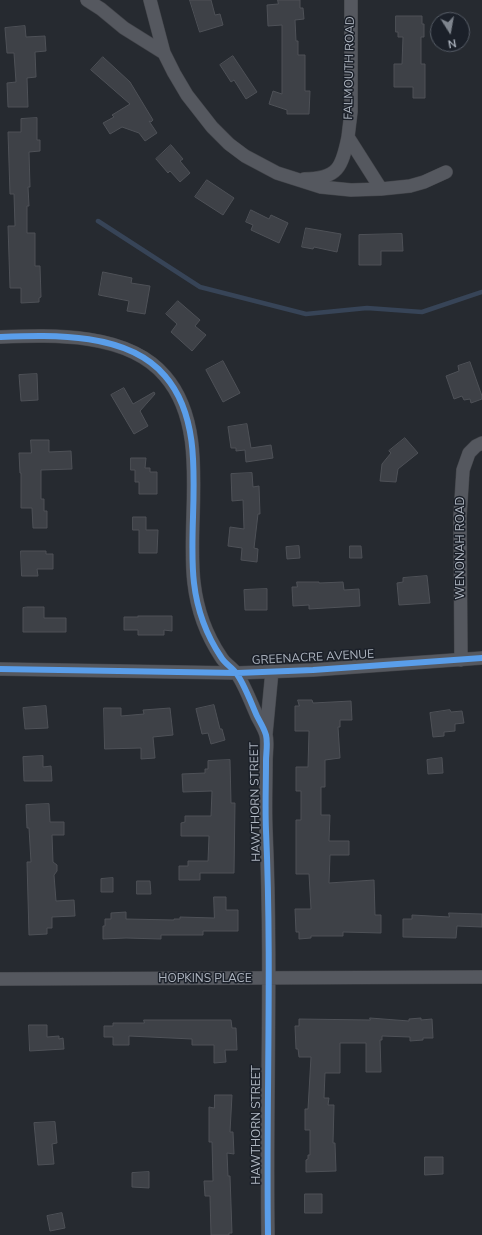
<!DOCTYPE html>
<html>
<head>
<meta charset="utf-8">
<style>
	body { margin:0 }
	#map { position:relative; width:482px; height:1235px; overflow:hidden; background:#262a30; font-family:"Nunito Sans",sans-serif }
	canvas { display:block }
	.north { position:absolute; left:430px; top:12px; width:40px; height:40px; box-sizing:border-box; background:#1b2029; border:1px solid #565c66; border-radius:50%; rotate:169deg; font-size:11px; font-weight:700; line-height:16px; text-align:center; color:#afb6c1 }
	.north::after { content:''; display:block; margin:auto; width:14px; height:18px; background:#7f858e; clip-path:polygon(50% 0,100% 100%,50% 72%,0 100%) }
</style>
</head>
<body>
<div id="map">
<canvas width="482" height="1235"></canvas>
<div class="north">N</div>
</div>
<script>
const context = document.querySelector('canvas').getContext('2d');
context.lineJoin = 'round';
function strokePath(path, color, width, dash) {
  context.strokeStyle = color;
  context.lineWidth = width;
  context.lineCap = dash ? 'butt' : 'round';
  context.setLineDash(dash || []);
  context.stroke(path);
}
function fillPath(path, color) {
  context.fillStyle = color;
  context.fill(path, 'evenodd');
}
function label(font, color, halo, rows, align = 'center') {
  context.font = font + ' "Nunito Sans",sans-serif';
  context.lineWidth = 3;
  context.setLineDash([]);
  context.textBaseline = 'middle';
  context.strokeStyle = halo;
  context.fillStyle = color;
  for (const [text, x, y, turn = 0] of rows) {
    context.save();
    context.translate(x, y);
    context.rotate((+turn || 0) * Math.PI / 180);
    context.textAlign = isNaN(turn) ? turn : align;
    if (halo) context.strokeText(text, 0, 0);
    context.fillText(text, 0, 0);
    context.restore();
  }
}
strokePath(new Path2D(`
	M98 221 200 287 306 314 367 308 422 312 482 292`), '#374457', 4.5);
const building = new Path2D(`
	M190 0H211L215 15 220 14 223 25 200 32Z
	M278 0H300V8H303L304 19 295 20 296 41H298V55H305V91H310L309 114H287V110L269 104 273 91 282 94V25L268 26 267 5 278 4Z
	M396 16H422V24H424V37H421V64H425V98H413V87H394V64H402L403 37H398V32H396Z
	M25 26 26 37 45 36 46 51 35 52 36 77 27 78 28 107H8L7 83 16 82 14 53H7L5 28Z
	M233 56 257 92 246 99 234 80 231 82 220 65Z
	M103 57 130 82 153 120 151 122 149 121 157 133 145 141 139 133 122 127 110 134 103 123 114 117 112 115 130 104 91 70Z
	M37 118V140H40V151L29 152 30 187H28L29 206H27V233H35V266H40L41 297 39 298V302L21 303V288H10L8 226H15L14 194H10L8 132H21V119Z
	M171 145 183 159 180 161 190 173 180 182 170 171 168 173 156 159Z
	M207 180 234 198 223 215 195 197Z
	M251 210 269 219 271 215 288 223 279 243 251 230 253 225 246 222Z
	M306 228 341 234 337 252 314 247 313 249 302 247Z
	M402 234 403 251H381V265H359V235Z
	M103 272 132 278 131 283 150 286 145 314 127 311 129 301 99 295Z
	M178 301 200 320 195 326 206 335 192 351 171 332 177 324 166 314Z
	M223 361 240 393 223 402 206 370Z
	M470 362 482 396V399L471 403 470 399 464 400 462 396 454 399 446 376 459 371 458 366Z
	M37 374 38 400 21 401 19 375Z
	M124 388 133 404 154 392 155 394 140 411 148 426 134 434 111 395Z
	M247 424 251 448 271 445 273 458 246 462 245 450 236 451V448H231L228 427Z
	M405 438 418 453 398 469 396 482 380 481 382 464 391 453 389 451Z
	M31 440H49V452L71 451 72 469 41 470V499H44V511H47V528H33L32 508H21V473H20L19 453H31Z
	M131 458H146L145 468H150V472H157V494H139V482H135V470H131Z
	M252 473 253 487 259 486 260 514H258L254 548 258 549 257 562 241 560 242 548 228 546 230 527 244 529 243 500 232 501 231 474Z
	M133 517H146V530H158L157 553H139V530H133Z
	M299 546 300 558 287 559 286 547Z
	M350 546H361L362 558H350Z
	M21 551H46V554H53V569H37L38 576H22Z
	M427 576 430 603 399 605 397 583 403 582V578Z
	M297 582H319V583L343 582 344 590 359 589 360 606 309 609V605L293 606 292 587H297Z
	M267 589V610H245L244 590Z
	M27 607H44V618H66V632H23V608Z
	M138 616H172V631L164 630V635H138V630H124V617H138Z
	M298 700H312L313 703 351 701 352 720H340V727H338L340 758 325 760V787H321V815H330L329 841H349V855H330L329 883 374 880 375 915H381V933L343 932V936H311V938L299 939V932H296L295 909H311L309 874H296V820H301V791H296V767H308L309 731H295V706H299Z
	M214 705 220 729H222L225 740 211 744 208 733 202 734 196 709Z
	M46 706 48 728 25 729 23 708Z
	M104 708H121V716L144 714 143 710 170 708 173 735 153 737 155 758 141 759V748L105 749Z
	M450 710 451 712 462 711 464 723 455 724V731L444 732V736L433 737 430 713Z
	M43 756V767L51 766 52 781H24L23 757Z
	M442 758 443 773 428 774 427 760Z
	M230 760 231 803H235L234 873H200V880H179V866H188V861H208L209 836H181V823L185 822V816H211L212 791 183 792 182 774 205 773V769H208V761Z
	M49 804 50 822H64V835H52L53 862 57 865V871L54 875 56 901 74 900 75 916 52 917V928H47V934L29 935 27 862H31L29 828H27L26 805Z
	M113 878V892H101V879Z
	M137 881H150L151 894H137Z
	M214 897H226V910H238V931H203V935H161V939L126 938 103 939V926H105V919H111V913L126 912V919L174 920V919H180V917L214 918Z
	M449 913 482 914V927L457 926 456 938 403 937V919H412V915L449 917Z
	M370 1018 409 1021V1019L421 1018V1020L432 1019 433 1038H423V1040L410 1041V1037L382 1036V1040H380L381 1072H366V1043H340V1073H325L324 1098H329L328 1105H334L333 1143H335L336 1171 306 1172V1160L308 1159V1155H310V1130H305V1109H308L311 1057H299L298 1049H296L295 1026H299V1019L370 1020Z
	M144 1020H231L232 1028H236L237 1050H225L226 1062 214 1063V1045H192V1039L129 1036V1045H113V1037H104V1026H113V1023H144Z
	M29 1025H47V1037L59 1036V1039L63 1038 64 1049 30 1051Z
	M215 1095H232L230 1132H233L234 1154 227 1153 228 1176H230L232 1233H229V1235H211L210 1196H205L204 1181H213L212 1142H209V1107L214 1108Z
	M55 1122 57 1143 52 1144 54 1164 38 1165 34 1123Z
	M425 1157H443V1174L425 1175Z
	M149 1172V1188L132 1187V1173Z
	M305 1194H322V1213H305Z
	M62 1213 65 1228 50 1231 47 1216Z`);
fillPath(building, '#3e4147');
strokePath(building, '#4e5157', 1);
const street = new Path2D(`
	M87 0 101 9 124 28 164 53 174 73 187 95 212 127 229 144 245 156 277 173 321 187 351 190 381 189 410 186 424 182 446 172
	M150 0 164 53
	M351 0V112L348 137 381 189
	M304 179C338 179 342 167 348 137
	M0 337C53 335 128 332 165 376 211 429 186 519 194 583 197 609 207 636 221 657 225 664 232 667 236 673 243 681 252 705 257 716 260 722 264 728 266 735 268 743 266 753 266 761 266 785 265 807 266 831 272 965 266 1100 268 1235
	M461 660 460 516 463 470 469 453 476 446 482 443
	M0 669 237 673 313 670 482 658
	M266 734 272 671
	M0 979 482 977`);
strokePath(street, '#424449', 14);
strokePath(street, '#55585f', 13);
strokePath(new Path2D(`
	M0 337C53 335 128 332 165 376 211 429 186 519 194 583 197 609 207 636 221 657 225 664 232 667 236 673 243 681 252 705 257 716 260 722 264 728 266 735 268 743 266 753 266 761 266 785 265 807 266 831 272 965 266 1100 268 1235
	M0 669 237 673 313 670 482 658`), '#5a9eea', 6);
label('12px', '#afb6c1', '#1b2029', [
	["FALMOUTH ROAD",350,68,-89],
	["WENONAH ROAD",461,548,-90],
	["GREENACRE AVENUE",313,658,-3],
	["HAWTHORN STREET",256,802,-91],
	["HOPKINS PLACE",205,979],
	["HAWTHORN STREET",257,1125,-90]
]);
</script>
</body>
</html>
